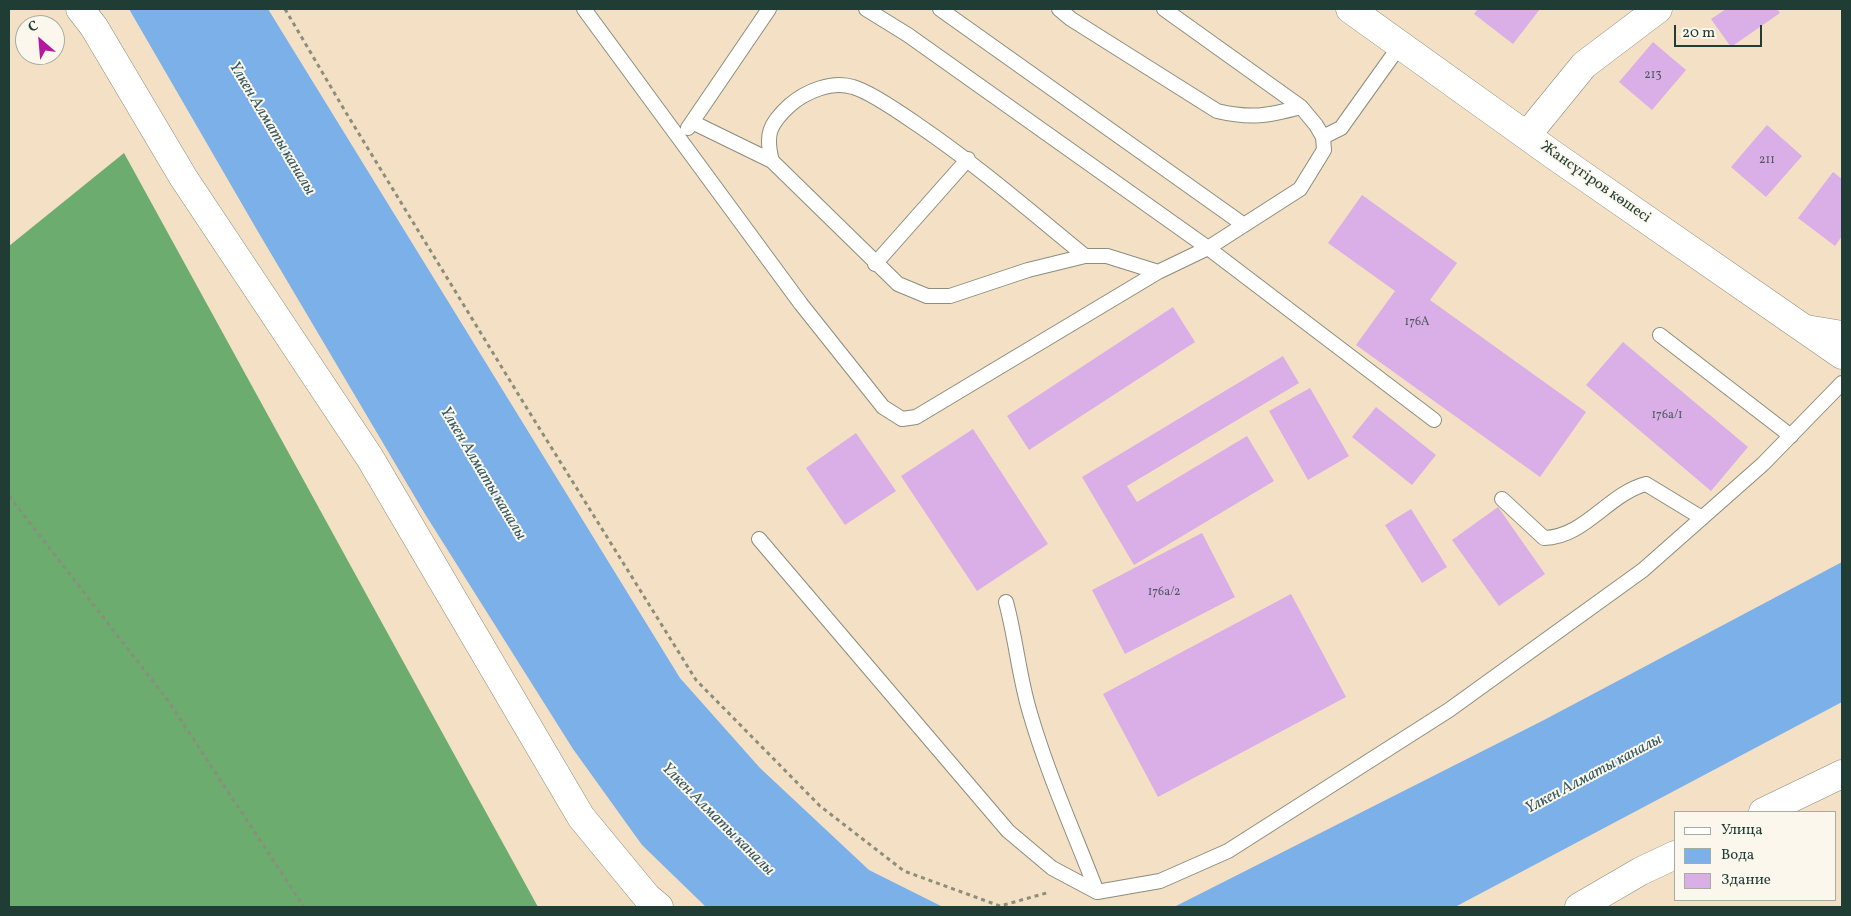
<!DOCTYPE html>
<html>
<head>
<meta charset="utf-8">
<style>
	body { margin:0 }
	#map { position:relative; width:1851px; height:916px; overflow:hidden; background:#f4e0c5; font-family:Vollkorn,serif }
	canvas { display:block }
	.frame { position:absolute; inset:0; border:10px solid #1f3d34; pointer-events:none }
	.legend { position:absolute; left:1674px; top:811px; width:162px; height:90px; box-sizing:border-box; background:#fbf7ec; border:1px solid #a3ada2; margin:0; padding:6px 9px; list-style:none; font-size:15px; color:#1f3d34 }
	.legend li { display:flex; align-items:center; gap:10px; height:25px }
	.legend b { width:25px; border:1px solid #a3ada2 }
	.north { position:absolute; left:15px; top:15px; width:50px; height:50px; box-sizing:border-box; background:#fbf7ec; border:1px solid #a3ada2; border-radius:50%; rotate:333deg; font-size:14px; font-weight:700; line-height:20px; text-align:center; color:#1f3d34 }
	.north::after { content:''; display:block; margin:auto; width:18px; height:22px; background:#b5179e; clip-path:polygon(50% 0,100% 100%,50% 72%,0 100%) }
	.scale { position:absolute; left:1674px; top:25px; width:88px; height:22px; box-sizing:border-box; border:2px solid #1f3d34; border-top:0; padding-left:6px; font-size:15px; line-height:18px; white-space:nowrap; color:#1f3d34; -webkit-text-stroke:4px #fbf7ec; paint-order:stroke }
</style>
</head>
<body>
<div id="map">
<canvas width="1851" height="916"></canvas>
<div class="frame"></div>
<ul class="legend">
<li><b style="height:6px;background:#fff"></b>Улица</li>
<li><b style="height:14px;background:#7cb0e9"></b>Вода</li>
<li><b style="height:14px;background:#daaee6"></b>Здание</li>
</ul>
<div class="north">С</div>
<div class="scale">20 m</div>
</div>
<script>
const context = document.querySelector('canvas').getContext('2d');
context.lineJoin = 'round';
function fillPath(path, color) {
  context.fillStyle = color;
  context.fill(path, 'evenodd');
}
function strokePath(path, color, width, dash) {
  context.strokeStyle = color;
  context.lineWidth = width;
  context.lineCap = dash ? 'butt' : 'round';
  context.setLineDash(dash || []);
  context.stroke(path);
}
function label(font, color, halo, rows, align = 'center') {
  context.font = font + ' Vollkorn,serif';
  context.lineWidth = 4;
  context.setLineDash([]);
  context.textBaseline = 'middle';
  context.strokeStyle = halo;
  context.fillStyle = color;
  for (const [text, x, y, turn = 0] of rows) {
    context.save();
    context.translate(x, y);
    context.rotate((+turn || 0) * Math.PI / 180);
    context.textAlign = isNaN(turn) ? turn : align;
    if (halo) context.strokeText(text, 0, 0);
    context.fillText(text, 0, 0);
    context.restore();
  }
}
fillPath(new Path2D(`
	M124 153 538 907H9V246Z`), '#6cac6f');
fillPath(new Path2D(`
	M129 9H268L680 678 760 768 869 870 943 907H706L642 845 573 749 425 514 257 230Z
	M1842 562V702L1455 907H1174L1544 720Z`), '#7cb0e9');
fillPath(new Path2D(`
	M1478 9H1540L1513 44 1474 14Z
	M1726 9H1777L1780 13 1731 47 1711 19Z
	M1653 42 1686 70 1652 110 1619 82Z
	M1767 125 1802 156 1766 197 1731 167Z
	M1833 172 1842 179V236L1835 246 1798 218Z
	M1362 195 1457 263 1430 300 1586 412 1540 477 1356 345 1395 291 1328 243Z
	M1173 307 1195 342 1029 450 1007 416Z
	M1623 342 1748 447 1711 491 1586 385Z
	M1283 356 1299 383 1127 486 1137 502 1247 436 1274 481 1134 565 1082 477Z
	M1310 388 1349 456 1308 480 1269 411Z
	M1376 407 1436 455 1412 485 1352 437Z
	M973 429 1048 544 977 591 901 476Z
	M856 433 896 491 845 525 806 468Z
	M1498 507 1545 574 1499 606 1452 540Z
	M1411 509 1447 567 1422 583 1385 525Z
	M1202 533 1235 597 1125 654 1092 590Z
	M1291 594 1346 697 1158 797 1103 694Z`), '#daaee6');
const service = new Path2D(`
	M584 9 801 304 883 407 902 419 916 417 1158 272 1208 248 1300 189 1324 150 1323 137 1316 125 1301 107 1164 9
	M866 9 908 35 1208 248 1434 420
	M940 9 1244 225
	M1059 9 1071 19 1217 111C1251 119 1267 116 1301 107
	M692 122 772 161 898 284 927 296H950L1028 270 1085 256H1107L1158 272
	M688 128 769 9
	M1323 137 1341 128 1401 44
	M772 161C765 135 769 124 790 105 805 92 832 80 853 87 871 92 902 114 918 125 977 165 1030 211 1085 256
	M875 264 968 159
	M1660 335 1791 436
	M1502 499 1544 538C1585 537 1608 494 1646 484L1702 518
	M759 539 1008 831 1052 868 1097 892 1160 881 1228 851 1449 710 1643 570 1763 464 1842 383
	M1006 602C1016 639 1019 677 1030 713 1048 775 1074 832 1097 892`);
const minor = new Path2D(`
	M80 9 94 27 183 177 370 458 581 817 647 897 659 907
	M1527 135 1584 65 1658 9
	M1806 329 1842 335
	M1763 812 1842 774
	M1579 907 1641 871 1675 855`);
const primary = new Path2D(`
	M1350 9 1555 156 1842 355`);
strokePath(service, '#8a8e7c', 16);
strokePath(minor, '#8a8e7c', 29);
strokePath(primary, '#8a8e7c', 29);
strokePath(new Path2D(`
	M285 9 345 111 523 402 696 680 820 806 904 871 1000 906 1050 892
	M9 496 169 702 304 907`), '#8a8e7c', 3, [4, 4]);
strokePath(service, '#fff', 14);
strokePath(minor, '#fff', 28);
strokePath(primary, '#fff', 28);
label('12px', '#4e5960', null, [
	["213",1653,76],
	["211",1767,161],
	["176А",1417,323],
	["176а/1",1667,416],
	["176а/2",1164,593]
]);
label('15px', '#1f3d34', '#fbf7ec', [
	["Жансүгіров көшесі",1595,183,35]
]);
label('italic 16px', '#365a61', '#fbf7ec', [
	["Үлкен Алматы каналы",271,129,59],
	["Үлкен Алматы каналы",482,474,59],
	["Үлкен Алматы каналы",1594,775,-28],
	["Үлкен Алматы каналы",717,820,45]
]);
</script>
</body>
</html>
